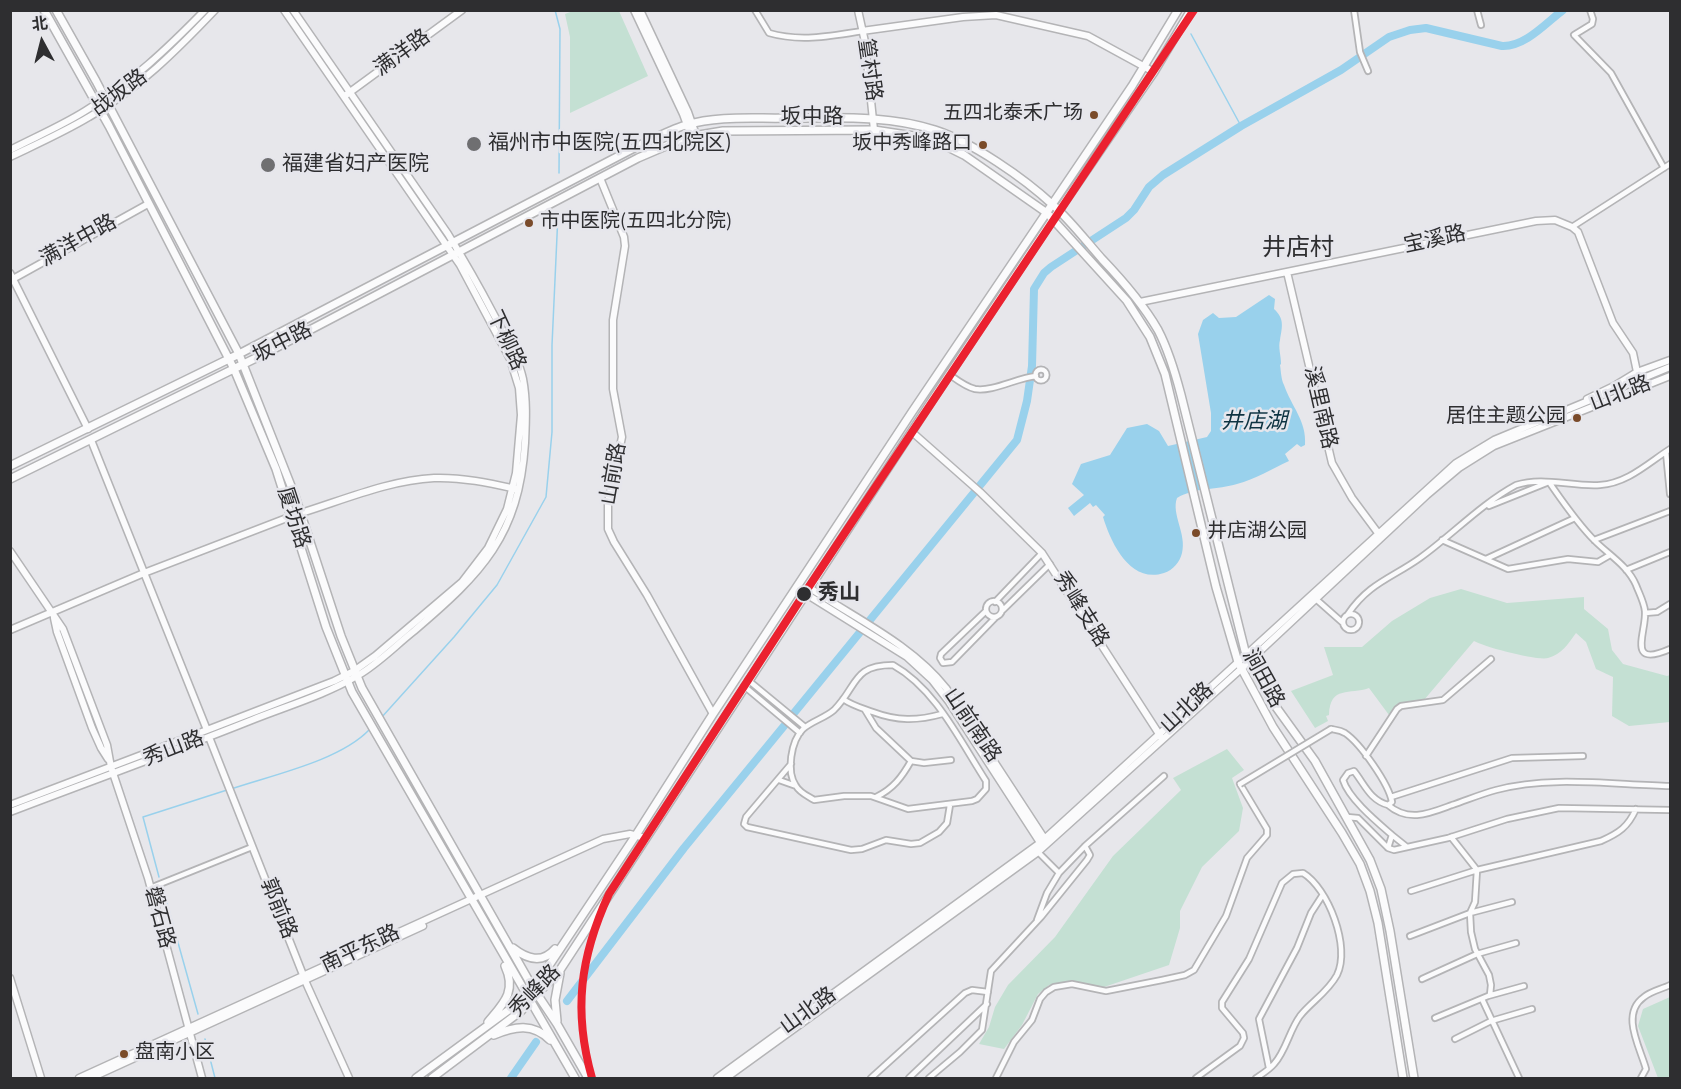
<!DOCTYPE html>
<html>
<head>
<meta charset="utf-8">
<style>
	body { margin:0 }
	#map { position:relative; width:1681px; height:1089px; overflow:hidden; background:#e7e7eb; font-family:"Source Sans 3","Noto Sans SC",sans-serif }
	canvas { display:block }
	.frame { position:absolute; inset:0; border:12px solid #2e2e30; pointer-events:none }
	.north { position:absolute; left:12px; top:12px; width:60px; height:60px; -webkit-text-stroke:4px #e6e6ec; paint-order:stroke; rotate:353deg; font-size:16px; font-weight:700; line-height:24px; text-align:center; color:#2e2e30 }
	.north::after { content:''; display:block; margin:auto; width:21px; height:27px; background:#2e2e30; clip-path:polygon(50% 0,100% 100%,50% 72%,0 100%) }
</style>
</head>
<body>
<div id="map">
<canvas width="1681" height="1089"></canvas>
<div class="frame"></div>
<div class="north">北</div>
</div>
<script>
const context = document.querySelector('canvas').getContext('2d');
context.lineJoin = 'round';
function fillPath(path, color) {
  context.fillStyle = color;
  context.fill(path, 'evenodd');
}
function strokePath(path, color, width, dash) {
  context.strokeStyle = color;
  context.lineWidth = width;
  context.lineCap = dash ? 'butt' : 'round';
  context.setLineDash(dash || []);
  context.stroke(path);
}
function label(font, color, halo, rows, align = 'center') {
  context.font = font + ' "Source Sans 3","Noto Sans SC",sans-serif';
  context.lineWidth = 5;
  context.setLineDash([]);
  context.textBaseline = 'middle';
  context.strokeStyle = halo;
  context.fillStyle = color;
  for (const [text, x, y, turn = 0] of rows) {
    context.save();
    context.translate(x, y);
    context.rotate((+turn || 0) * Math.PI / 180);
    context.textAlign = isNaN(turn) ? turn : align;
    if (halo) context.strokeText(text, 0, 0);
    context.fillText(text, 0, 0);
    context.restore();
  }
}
fillPath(new Path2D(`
	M573 11H619L648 76 570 113V37L565 14Z
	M1461 589 1507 603 1584 597V609L1608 629 1612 650 1623 664 1667 676 1670 675V722L1629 726 1612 716 1613 677 1596 669 1586 642 1576 633C1568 644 1562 654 1548 658 1538 661 1484 647 1474 641L1424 700 1400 703 1389 715 1369 688C1350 695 1330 685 1329 715L1326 716 1328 721 1315 728 1291 691 1333 675 1324 647H1362L1392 621 1430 598Z
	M1227 749 1244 770 1232 778 1243 808 1239 831 1202 867 1180 911V928L1169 965 1104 987 1070 982 1049 985 1038 994 1022 1025 1004 1049 979 1044 989 1027 995 1007 1008 985 1055 937 1113 856 1181 790 1173 778Z
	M1670 997V1078H1658L1638 1026 1643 1009Z`), '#c4e0d3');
fillPath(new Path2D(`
	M1269 295 1275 299 1274 309C1285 319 1282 327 1280 340 1278 347 1281 356 1281 364L1280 365C1281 371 1281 379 1284 385 1291 406 1307 421 1305 445L1301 447 1297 444 1285 454 1289 461C1272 469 1255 479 1237 484 1218 490 1195 487 1177 498 1171 514 1187 534 1182 553 1180 562 1173 570 1164 573 1130 584 1111 543 1103 517L1105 515 1096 505 1093 507 1090 503 1074 516 1068 508 1084 495 1072 484 1081 464 1110 455 1127 428 1147 424 1159 431 1168 446 1207 437 1211 431V413L1198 334 1203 320 1213 313 1219 318 1236 317Z`), '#99d1ec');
strokePath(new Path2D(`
	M555 10 560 29 559 173
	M1191 34 1241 126
	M381 718 454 637 497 585 546 497 552 432V345L558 214
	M231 789C272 775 339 761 369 730
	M159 877 143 817 227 790
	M163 889 198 1014
	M205 1039 215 1078`), '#99d1ec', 1.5);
strokePath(new Path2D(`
	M794 713 1017 440 1027 401 1032 366 1034 289 1044 273 1051 267 1126 218 1134 210 1149 187 1163 175 1241 126 1341 70 1389 37 1410 30 1426 28 1502 46C1525 47 1546 23 1563 10
	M567 1001 684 848 784 726
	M511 1078 536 1042`), '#99d1ec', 8);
const street = new Path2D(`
	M755 10 769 33C800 42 831 36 862 31
	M1354 10 1360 52 1368 71
	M1477 10 1481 25
	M1590 10 1593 19 1592 24 1574 35 1611 73 1664 168
	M1572 227 1670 164
	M1035.5 375a5.5 5.5 0 1 1 11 0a5.5 5.5 0 1 1-11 0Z
	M950 375C957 380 966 387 975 389 992 392 1017 378 1036 376
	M1666 452 1670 494
	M1489 506 1549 482C1563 502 1577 523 1595 541 1609 555 1628 566 1636 585 1639 593 1644 602 1645 611 1647 631 1625 669 1670 649
	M1442 540 1508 569 1568 559 1598 562 1610 555
	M1594 540 1670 511
	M1486 559 1575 518
	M1626 570 1670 552
	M1317 600 1343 623
	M986 609a8 8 0 1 1 16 0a8 8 0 1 1-16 0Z
	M995 602 1042 553
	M1003 610 1050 564
	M986 611 941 654 940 658 943 663 952 662 996 617
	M1645 613 1657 612 1670 604
	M1343 622a8 8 0 1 1 16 0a8 8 0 1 1-16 0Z
	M1348 614C1369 583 1392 578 1420 558 1452 535 1481 504 1516 485 1543 476 1572 487 1600 485 1628 483 1648 463 1670 449
	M893 665C936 689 960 741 986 781V789L977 799 972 801 908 809 871 796H844L814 800C808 796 800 793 796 786 786 772 791 741 803 729 812 721 825 718 834 710 858 686 852 665 893 665Z
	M748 680 805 727
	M744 686 800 733
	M843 699C853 706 862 708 873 712 897 721 917 721 942 714
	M865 710 876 728 911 761 924 763 951 760
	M1331 729C1336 730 1340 730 1345 733 1360 743 1389 784 1392 802L1388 805C1370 800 1365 785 1354 771L1348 773 1343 780C1349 799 1377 822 1392 835L1388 848
	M1366 756 1397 709 1401 706 1443 700 1491 659
	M791 764 746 817 744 824 747 827 851 850 862 849 886 840 911 844 920 843 939 832 947 823 950 805
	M779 780 796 786
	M876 797C893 789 902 777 911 761
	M1391 797 1512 758 1583 756
	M1388 805C1409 823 1430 813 1452 805 1467 800 1481 794 1496 790 1550 775 1615 785 1670 786
	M1347 817 1358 818 1388 848 1394 850 1448 838 1507 819 1559 808 1670 810
	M1392 835 1407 847
	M1451 837 1477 870 1475 902 1470 913 1471 932 1475 949 1489 975 1491 985 1490 995
	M1036 850 1059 873
	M150 888 252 847
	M1411 891 1477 870 1601 841C1619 833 1628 827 1636 809
	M1037 920 1047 893 1059 873 1085 846 1164 776
	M1410 936 1470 913 1512 902
	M1422 979 1477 954 1516 943
	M1482 999 1519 1078
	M1435 1018 1488 996 1524 986
	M1455 1039 1491 1021 1532 1009
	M1269 1068 1259 1019 1297 948 1311 913 1322 896
	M871 1078 965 993 972 990 988 992
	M909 1078 987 1004
	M929 1078 960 1052 982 1030 991 971 1041 917 1087 860 1090 855 1085 846
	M996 1078 1014 1042 1032 1020 1040 999 1046 992 1054 987 1072 984 1106 991 1162 980 1185 975 1194 970 1226 916 1247 858 1267 835V829L1240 784
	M1196 1078 1240 1046 1244 1038 1243 1033 1222 1008V1002L1249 959 1282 883 1293 874 1303 873C1328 888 1351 947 1337 975 1328 992 1311 1002 1300 1016 1289 1031 1286 1051 1274 1064 1269 1070 1262 1074 1256 1078
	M1641 1078 1646 1069C1640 1047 1620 1014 1644 997 1651 991 1662 989 1670 985`);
const secondary = new Path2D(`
	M634 10 683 114 691 136
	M640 10 688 112 696 135
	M858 10 865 42 874 130
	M862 31 963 17 996 15 1088 36 1154 72
	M346 95 462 10
	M10 150C35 137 61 126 85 111 130 84 168 48 205 10
	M10 157C37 144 64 132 89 117 137 90 177 50 215 10
	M600 178 624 237 625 246 613 320V389L622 437 608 502V529L614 542 647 595 713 714
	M1287 272 1332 463 1352 498 1378 533
	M10 273 88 429
	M11 280 148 204
	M1140 302 1536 221 1555 220 1572 227 1578 232 1613 323 1633 353 1637 372
	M1587 399 1614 386 1637 372 1670 360
	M912 432 980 492 1042 553 1161 737
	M91 440 207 730
	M301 513C343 500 390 480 434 478 462 477 489 483 516 489
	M10 551 63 629 107 745 111 767 148 878 202 1078
	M810 588C856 619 911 644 946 688L1046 841
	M806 594 907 657 932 680 949 702 1041 844
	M54 618 57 632 92 728 101 748 108 759
	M10 630 144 573 292 516
	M209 737 307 985 349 1078
	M10 805 207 730 334 681 354 671 375 656 462 582 488 548 507 509 516 473 521 415 519 388 510 359 460 265 284 10
	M10 812C91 781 172 752 252 720 287 706 325 695 357 676 378 664 395 646 414 631 482 573 519 536 525 443 526 421 527 400 523 379 518 356 504 334 493 313 479 286 464 260 448 234L293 10
	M10 978 41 1078
	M79 1078 603 839 630 834 645 838
	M91 1078 423 926
	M717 1078 1040 843 1456 463 1494 440 1670 367
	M726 1078 1038 852 1241 669 1427 495 1459 468 1494 446 1670 376`);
const primary = new Path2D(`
	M44 10 109 126 234 369 276 469 326 627 352 692 575 1078
	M56 10 96 81 239 354 295 496 341 636 362 688 533 988 557 1024 588 1078
	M10 466 239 354 636 147C653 139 669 130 686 125 719 115 756 119 790 118 839 118 887 115 935 130 972 142 1024 178 1053 205 1071 221 1086 241 1102 259 1123 281 1143 304 1158 330 1169 351 1175 372 1181 395L1246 655 1276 707 1315 761 1370 860 1381 889 1390 931 1414 1078
	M10 479 264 354 638 158 687 137 723 131 874 130 920 137 944 145 964 155 1047 213 1127 301 1150 337 1165 374 1216 587 1238 662 1273 727 1342 833 1360 864 1370 891 1378 923 1403 1078
	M513 948C527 959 542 964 555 949
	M557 1021 555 1000 560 973
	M488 1022C503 1004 517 992 505 966
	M494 1035C515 1026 533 1023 550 1040
	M416 1078 517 1004 538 982 636 835 713 714 912 412 1132 86 1178 10
	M432 1078 521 1011 560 970 933 399 1053 219 1154 72 1191 10`);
strokePath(street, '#b4b4b6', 8);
strokePath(secondary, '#b4b4b6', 9);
strokePath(primary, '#b4b4b6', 10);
strokePath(street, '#fbfbfc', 4.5);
strokePath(secondary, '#fbfbfc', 6);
strokePath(primary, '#fbfbfc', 7);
const streetBridge = new Path2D(`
	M1240 784 1331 729`);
strokePath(streetBridge, '#b4b4b6', 8, []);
strokePath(streetBridge, '#fbfbfc', 4.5);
strokePath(new Path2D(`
	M592 1078C573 1011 580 957 609 894L804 594 1194 10`), '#eb212f', 8);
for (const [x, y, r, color] of [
	[1094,115,5,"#7a4b2a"],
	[474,144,8,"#6f6f71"],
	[983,145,5,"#7a4b2a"],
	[268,165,8,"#6f6f71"],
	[529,223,5,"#7a4b2a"],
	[1577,418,5,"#7a4b2a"],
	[1196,533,5,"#7a4b2a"],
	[804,594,8,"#2e2e30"],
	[124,1054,5,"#7a4b2a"]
]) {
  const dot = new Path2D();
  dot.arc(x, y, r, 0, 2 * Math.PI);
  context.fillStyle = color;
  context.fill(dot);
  strokePath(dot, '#e6e6ec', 2);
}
label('20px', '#2e2e30', '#e6e6ec', [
	["五四北泰禾广场",1083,115],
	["坂中秀峰路口",972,145],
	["市中医院(五四北分院)",540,223,"left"],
	["居住主题公园",1566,418],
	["井店湖公园",1207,533,"left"],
	["盘南小区",135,1054,"left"]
], 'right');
label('21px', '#2e2e30', '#e6e6ec', [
	["满洋路",403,54,-36],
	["篁村路",868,70,82],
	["战坂路",120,94,-36],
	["坂中路",812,118],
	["宝溪路",1435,241,-12],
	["满洋中路",79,242,-29],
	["下柳路",505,341,65],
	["坂中路",283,344,-27],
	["山北路",1621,395,-21],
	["溪里南路",1319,408,77],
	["山前路",615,474,-80],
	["厦坊路",292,518,72],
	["秀峰支路",1080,610,58],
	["涧田路",1262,679,61],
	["山北路",1188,709,-43],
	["山前南路",971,726,56],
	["秀山路",174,750,-21],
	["郭前路",277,909,68],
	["磐石路",158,918,75],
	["南平东路",361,950,-25],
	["秀峰路",536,992,-46],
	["山北路",809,1012,-36]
]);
label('21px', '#2e2e30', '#e6e6ec', [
	["福州市中医院(五四北院区)",488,144],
	["福建省妇产医院",282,165]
], 'left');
label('bold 21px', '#2e2e30', '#e6e6ec', [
	["秀山",818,594]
], 'left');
label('italic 22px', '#0e3342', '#e6e6ec', [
	["井店湖",1254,423]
]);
label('24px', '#2e2e30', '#e6e6ec', [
	["井店村",1298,250]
]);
</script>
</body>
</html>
